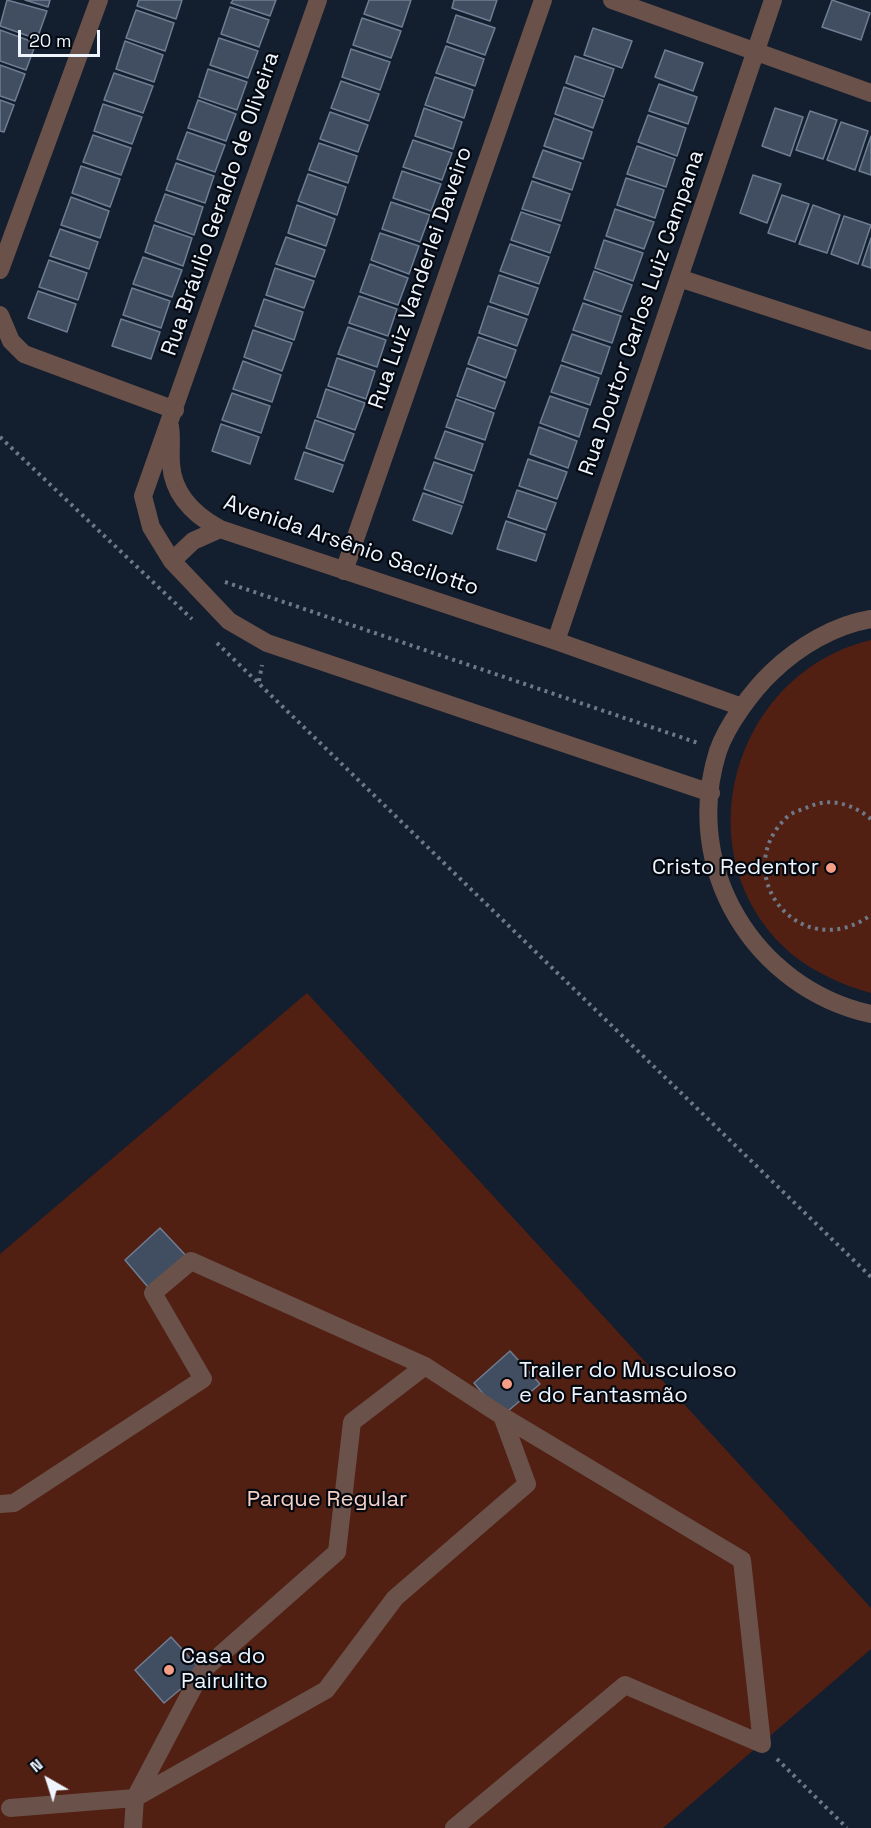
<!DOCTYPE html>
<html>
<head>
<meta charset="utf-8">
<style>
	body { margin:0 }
	#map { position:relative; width:871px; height:1828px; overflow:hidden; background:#131e2f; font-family:"Space Grotesk",sans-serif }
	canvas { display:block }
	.north { position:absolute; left:18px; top:1750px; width:60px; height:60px; -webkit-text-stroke:4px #04080f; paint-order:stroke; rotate:321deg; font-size:16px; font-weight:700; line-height:24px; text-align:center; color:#eef5ff }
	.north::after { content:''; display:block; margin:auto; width:21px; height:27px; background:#eef5ff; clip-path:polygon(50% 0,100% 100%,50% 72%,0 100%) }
	.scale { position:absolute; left:18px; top:30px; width:82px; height:27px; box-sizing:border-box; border:3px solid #eef5ff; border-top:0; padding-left:8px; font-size:18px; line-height:21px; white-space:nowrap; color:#eef5ff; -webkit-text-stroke:4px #04080f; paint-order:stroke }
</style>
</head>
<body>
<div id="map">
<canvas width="871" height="1828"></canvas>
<div class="north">N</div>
<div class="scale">20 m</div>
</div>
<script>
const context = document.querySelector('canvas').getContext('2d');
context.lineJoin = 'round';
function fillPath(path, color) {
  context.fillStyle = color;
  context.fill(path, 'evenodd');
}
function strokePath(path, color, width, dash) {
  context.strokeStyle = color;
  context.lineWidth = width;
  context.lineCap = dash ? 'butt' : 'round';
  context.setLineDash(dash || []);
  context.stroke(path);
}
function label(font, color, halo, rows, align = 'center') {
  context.font = font + ' "Space Grotesk",sans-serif';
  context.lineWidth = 4.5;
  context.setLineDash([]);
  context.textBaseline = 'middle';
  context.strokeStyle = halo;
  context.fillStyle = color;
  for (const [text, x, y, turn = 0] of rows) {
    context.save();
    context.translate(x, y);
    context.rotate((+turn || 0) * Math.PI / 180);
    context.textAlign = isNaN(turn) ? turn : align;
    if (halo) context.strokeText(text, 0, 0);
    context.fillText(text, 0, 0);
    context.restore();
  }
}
fillPath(new Path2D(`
	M871 640V993C846 986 822 976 801 961 679 870 725 675 871 640Z
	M307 993 871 1608V1649L663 1828H0V1254Z`), '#512013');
const building = new Path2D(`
	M7 0 47 11 37 39 0 26Z
	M25 0H50L48 7Z
	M139 0H182L176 19 137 6Z
	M233 0H276L270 16 231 3Z
	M369 0H411L402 27 364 14Z
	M454 0H497L490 21 452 8Z
	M832 0 870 13 861 40 822 27Z
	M230 7 269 20 259 47 221 34Z
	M136 10 174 23 165 51 126 38Z
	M456 15 495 28 485 55 447 42Z
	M362 18 401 31 391 58 353 45Z
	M593 28 632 41 622 68 584 55Z
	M0 30 36 43 26 70 0 61Z
	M219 38 258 51 248 78 210 65Z
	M125 41 163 55 154 82 116 69Z
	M446 46 484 59 475 86 436 73Z
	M351 49 390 62 380 90 342 77Z
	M665 50 703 63 693 91 655 77Z
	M575 56 614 69 604 97 566 83Z
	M0 65 25 74 15 101 0 96Z
	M208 69 247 82 237 110 199 97Z
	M114 73 153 86 143 113 104 100Z
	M435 77 473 90 464 118 425 105Z
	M341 81 379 94 369 121 331 108Z
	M659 84 697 97 688 124 649 111Z
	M564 87 603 100 593 128 555 114Z
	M0 100 14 105 4 132 0 131Z
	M198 100 236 114 226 141 188 128Z
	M103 104 142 117 132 144 94 131Z
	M424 108 462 122 453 149 415 136Z
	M775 108 803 117 790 156 762 146Z
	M810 111 837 120 823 159 796 150Z
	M330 112 368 125 358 152 320 139Z
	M648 115 686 128 677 156 638 142Z
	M554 118 592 132 583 159 544 146Z
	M841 122 868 131 855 170 827 160Z
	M187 132 225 145 215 172 177 159Z
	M93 135 131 148 121 175 83 162Z
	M871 136V175L859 171Z
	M413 140 452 153 442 180 403 167Z
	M319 143 357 156 348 183 309 170Z
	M637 146 675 159 666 187 627 174Z
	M543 150 581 163 572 190 533 177Z
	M176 163 214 176 205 203 166 190Z
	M81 166 120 179 110 207 72 193Z
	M402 171 441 184 431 211 393 198Z
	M308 174 346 187 337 215 298 201Z
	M753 175 781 184 767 223 740 213Z
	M626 178 664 190 655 218 617 205Z
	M532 181 570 194 561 221 522 209Z
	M165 194 203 207 194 235 155 221Z
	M782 195 809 204 795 242 768 233Z
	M71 197 109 211 100 238 61 225Z
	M391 202 430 215 420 242 382 229Z
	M297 205 335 219 326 246 288 233Z
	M813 205 840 215 827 253 799 244Z
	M615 209 654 222 644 249 606 236Z
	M521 212 560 225 550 253 511 240Z
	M844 216 871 225 858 264 831 254Z
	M154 225 192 238 183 266 145 252Z
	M60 229 98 242 89 269 50 256Z
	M380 233 419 246 409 274 371 260Z
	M286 237 325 250 315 277 276 264Z
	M871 238V268L862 265Z
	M604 240 643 253 633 281 595 268Z
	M510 244 549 257 539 284 500 271Z
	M143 257 182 270 172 297 133 284Z
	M49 260 87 273 78 300 39 287Z
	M370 264 408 278 398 305 360 292Z
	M275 268 314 281 304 308 266 295Z
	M594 271 632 285 622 312 584 299Z
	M499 275 538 288 528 315 490 302Z
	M132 288 170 301 161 328 123 315Z
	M38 291 76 304 67 332 28 318Z
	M359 296 397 309 388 336 349 323Z
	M264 299 303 312 294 340 255 326Z
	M583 303 621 316 612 343 573 330Z
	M488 306 527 319 517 346 479 333Z
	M121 319 160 332 151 359 112 346Z
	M348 327 386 340 377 367 338 354Z
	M253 330 292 343 282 371 244 357Z
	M572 334 610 347 601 374 562 361Z
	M478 337 516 350 506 378 468 364Z
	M337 358 375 371 366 399 328 386Z
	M243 361 281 375 272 402 233 389Z
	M561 365 599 378 590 405 551 392Z
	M467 368 505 382 495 409 457 396Z
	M326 389 365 403 355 430 317 417Z
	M232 393 270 406 261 433 222 420Z
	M550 396 588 409 579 437 540 423Z
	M456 399 494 413 485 440 446 427Z
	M315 420 354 434 344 461 306 448Z
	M221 424 259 437 250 464 212 451Z
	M539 427 577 441 568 468 530 454Z
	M445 431 483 444 474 471 435 458Z
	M304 452 343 465 333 492 295 479Z
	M528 459 567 472 557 499 519 486Z
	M434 462 472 475 463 503 424 489Z
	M517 490 556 503 546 530 508 517Z
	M423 493 462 506 452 534 413 520Z
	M506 521 545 534 536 561 497 549Z
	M160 1228 191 1261 153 1293 125 1260Z
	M510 1351 540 1384 502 1416 474 1383Z
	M171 1637 202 1671 164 1703 135 1670Z`);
fillPath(building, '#414e61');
strokePath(building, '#6f7d93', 1.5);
strokePath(new Path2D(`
	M0 437 192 619
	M225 582 698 743
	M217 643 871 1277
	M259 681 262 665
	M871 819C853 804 830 797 808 807 802 810 792 812 787 817 727 874 800 966 871 915
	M777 1759 847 1828`), '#6f7886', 4, [3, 4.5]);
strokePath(new Path2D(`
	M318 0 143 496 151 527 172 561 229 621 267 643 711 793
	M612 0 871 93
	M0 270 99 0
	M679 278 871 341
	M0 315 11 341 24 354 175 410
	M170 426C172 439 170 451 171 464 173 495 194 515 220 529L556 641 742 707
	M172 561 193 541 220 529
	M344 571 543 0
	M871 619C834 625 798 647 772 672 752 691 727 725 718 751 681 868 754 988 871 1014
	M556 641 773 0
	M425 1366 352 1422 337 1552 202 1671 135 1798 326 1690 395 1598 527 1484 502 1416 742 1560 762 1744 625 1685 454 1828
	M0 1504 14 1503 203 1379 153 1293 191 1261 425 1366 502 1416
	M10 1808 135 1798 133 1828`), '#6a514a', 18);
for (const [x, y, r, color] of [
	[831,868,6,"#f49e88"],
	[507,1384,6,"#f49e88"],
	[169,1670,6,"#f49e88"]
]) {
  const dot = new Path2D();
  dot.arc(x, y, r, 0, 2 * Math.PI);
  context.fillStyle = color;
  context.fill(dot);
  strokePath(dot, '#04080f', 2);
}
label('22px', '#eef5ff', '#04080f', [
	["Rua Bráulio Geraldo de Oliveira",221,204,-71],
	["Rua Luiz Vanderlei Daveiro",421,278,-71],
	["Rua Doutor Carlos Luiz Campana",642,313,-71],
	["Avenida Arsênio Sacilotto",351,546,19]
]);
label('22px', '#eef5ff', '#04080f', [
	["Cristo Redentor",819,868,"right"],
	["Trailer do Musculoso",519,1371],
	["e do Fantasmão",519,1396],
	["Casa do",181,1657],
	["Pairulito",181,1682]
], 'left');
label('22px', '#f5d0c6', '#04080f', [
	["Parque Regular",327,1500]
]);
</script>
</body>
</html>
